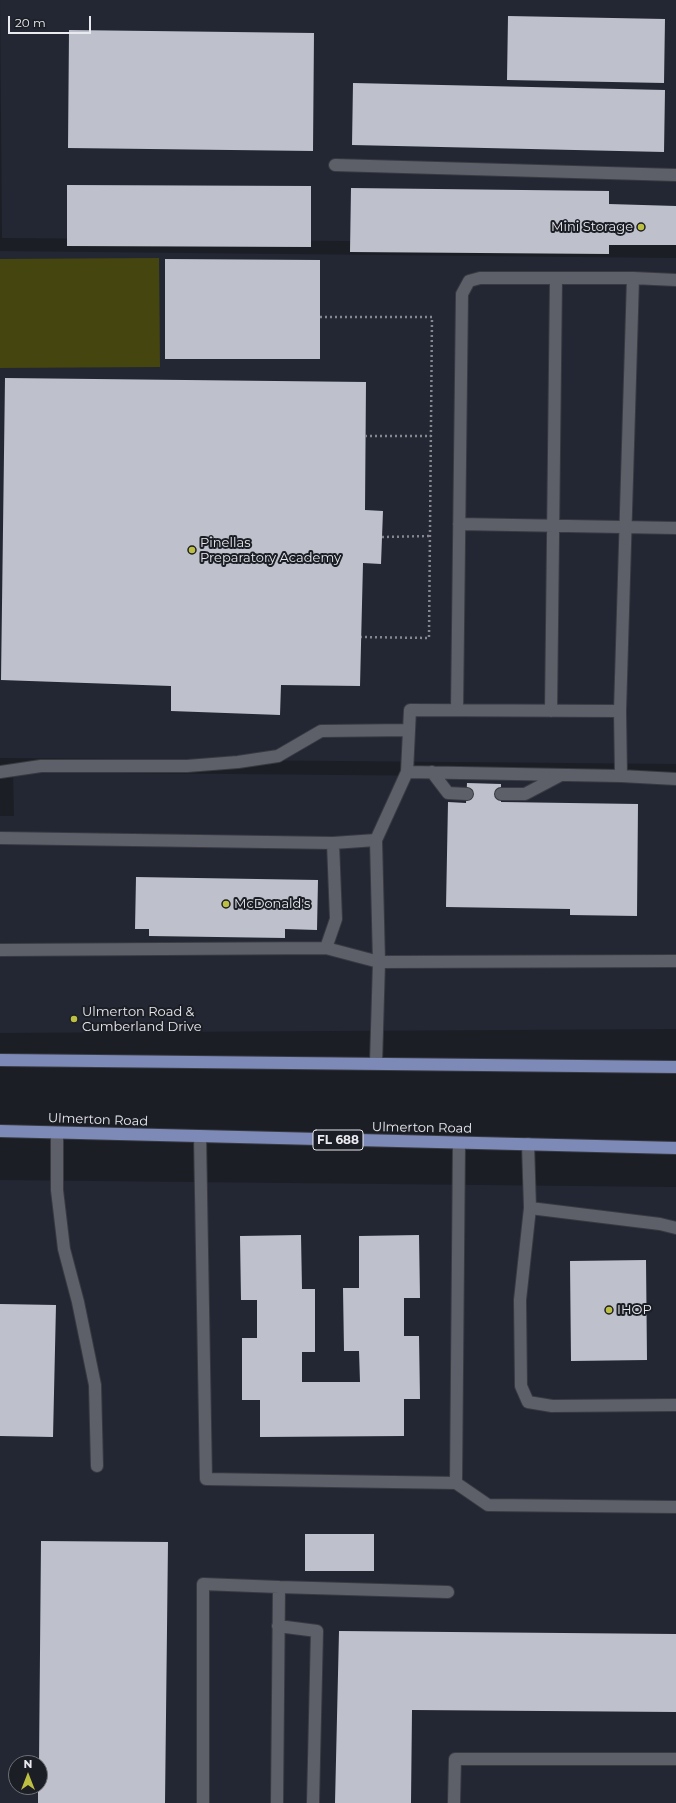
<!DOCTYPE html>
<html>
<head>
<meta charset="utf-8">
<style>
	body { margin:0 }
	#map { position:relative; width:676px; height:1803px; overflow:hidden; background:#1c1e25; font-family:Montserrat,sans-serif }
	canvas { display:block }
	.north { position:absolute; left:8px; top:1755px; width:40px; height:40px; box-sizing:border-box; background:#1c1e25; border:1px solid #6e7076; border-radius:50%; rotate:0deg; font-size:11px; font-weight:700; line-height:16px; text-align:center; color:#e8eaef }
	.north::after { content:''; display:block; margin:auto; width:14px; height:18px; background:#bdbf42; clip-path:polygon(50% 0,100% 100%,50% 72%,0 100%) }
	.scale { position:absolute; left:8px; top:16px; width:83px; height:18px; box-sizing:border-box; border:2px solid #e8eaef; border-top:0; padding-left:5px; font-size:12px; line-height:14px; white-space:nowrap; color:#e8eaef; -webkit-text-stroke:3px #1c1e25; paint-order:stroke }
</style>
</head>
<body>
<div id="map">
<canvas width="676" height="1803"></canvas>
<div class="north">N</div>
<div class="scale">20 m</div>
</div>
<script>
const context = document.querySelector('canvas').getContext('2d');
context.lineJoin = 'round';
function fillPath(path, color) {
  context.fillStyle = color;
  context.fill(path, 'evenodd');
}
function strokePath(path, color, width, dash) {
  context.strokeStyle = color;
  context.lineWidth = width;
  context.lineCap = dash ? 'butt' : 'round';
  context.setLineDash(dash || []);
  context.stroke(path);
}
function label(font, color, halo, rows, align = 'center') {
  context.font = font + ' Montserrat,sans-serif';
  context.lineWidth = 4;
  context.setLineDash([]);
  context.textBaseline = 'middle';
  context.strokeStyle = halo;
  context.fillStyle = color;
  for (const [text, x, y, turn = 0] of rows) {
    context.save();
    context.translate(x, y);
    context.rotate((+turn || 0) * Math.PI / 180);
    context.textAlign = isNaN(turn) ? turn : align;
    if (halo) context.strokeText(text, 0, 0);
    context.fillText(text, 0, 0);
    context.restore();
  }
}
fillPath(new Path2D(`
	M0 0H676V244L2 238Z
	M0 251 676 258V764L0 758Z
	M13 772 676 778V1029L0 1033V816H14Z
	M0 1180 676 1187V1803H0ZM16 1763H40V1787H16Z`), '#232733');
fillPath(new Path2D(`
	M159 258 160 367 0 368V259Z`), '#454510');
fillPath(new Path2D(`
	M508 16 665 19 664 83 507 80Z
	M69 30 314 33 313 151 68 148Z
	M353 83 665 90 664 152 352 145Z
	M67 185 311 186V247L67 246Z
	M351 188 609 191V204L676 206V245H609V254L350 252Z
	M165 259 320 260V359H165Z
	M5 378 366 382 365 510 383 511 381 564 363 563 360 686 281 685 280 715 171 711V686L1 680Z
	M467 783 501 784V802L638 804 637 916 570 915V909L446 907 448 802 466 803Z
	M136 877 318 880 317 930 285 929V938L149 936V929H135Z
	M301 1235 302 1289H315V1352H302V1382H360L359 1351H344L343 1288H359V1236L419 1235 420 1298H404V1336H419L420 1399H404V1436L260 1437V1400H242V1338H257V1300H241L240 1236Z
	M646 1260 647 1360 571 1361 570 1261Z
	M0 1304 56 1305 53 1437 0 1436Z
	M305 1534H374V1571H305Z
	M41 1541 168 1542 165 1803H38V1787H40V1763H39Z
	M339 1631 676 1634V1712L412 1710 411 1803H335Z`), '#bec1cb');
const lane = new Path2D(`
	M335 165 676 175
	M459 524 676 528
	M457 710 462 294 469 281 480 278H633
	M551 711 556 279
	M620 711 633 278 676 280
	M0 772 41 766H187L238 762 278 756 321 731 409 730
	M407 772 621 776
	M432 772 448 793 467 794
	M501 794H525L561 775
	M0 838 333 843 336 919 326 948 0 950
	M333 843 376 840
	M326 948 379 962 376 840 407 772 410 710 620 711 621 776 676 779
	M376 1063 379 962 676 961
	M57 1133V1190L64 1249 78 1302 95 1385 97 1466
	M200 1136 206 1479 456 1483 488 1505 676 1507
	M528 1144 530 1208 520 1300 521 1386 528 1402 552 1406 676 1405
	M530 1208 660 1224 676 1228
	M456 1483 459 1143
	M278 1626 317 1631 313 1803
	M203 1803V1584L279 1587
	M277 1803 279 1587 448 1592
	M454 1803 455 1759H676`);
const primary = new Path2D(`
	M0 1060 676 1067
	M0 1131 676 1148`);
strokePath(lane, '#383a40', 14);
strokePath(primary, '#383a40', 14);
strokePath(new Path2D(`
	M320 317H432L429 638 361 637
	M365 436H431
	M382 537 430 536`), '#85878d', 2.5, [2, 3]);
strokePath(lane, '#5d6069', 12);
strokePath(primary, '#7d8ab8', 12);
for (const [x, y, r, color] of [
	[641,227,4,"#bdbf42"],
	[192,550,4,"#bdbf42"],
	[226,904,4,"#bdbf42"],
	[74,1019,4,"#bdbf42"],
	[609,1310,4,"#bdbf42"]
]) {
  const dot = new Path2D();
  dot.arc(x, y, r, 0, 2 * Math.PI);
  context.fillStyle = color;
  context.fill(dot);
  strokePath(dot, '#1c1e25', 1.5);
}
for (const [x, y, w] of [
	[338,1140,50]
]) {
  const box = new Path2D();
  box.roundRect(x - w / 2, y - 10, w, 20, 3);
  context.fillStyle = '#1c1e25';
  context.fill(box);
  strokePath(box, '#e8eaef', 1);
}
label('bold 12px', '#e8eaef', null, [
	["FL 688",338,1140]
]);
label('13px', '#e8eaef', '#1c1e25', [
	["Mini Storage",633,227,"right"],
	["Pinellas",200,543],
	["Preparatory Academy",200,558],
	["McDonald's",234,904],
	["Ulmerton Road &",82,1012],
	["Cumberland Drive",82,1027],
	["IHOP",617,1310]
], 'left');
label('13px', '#e8eaef', '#1c1e25', [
	["Ulmerton Road",98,1120,2],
	["Ulmerton Road",422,1128,1]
]);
</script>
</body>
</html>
